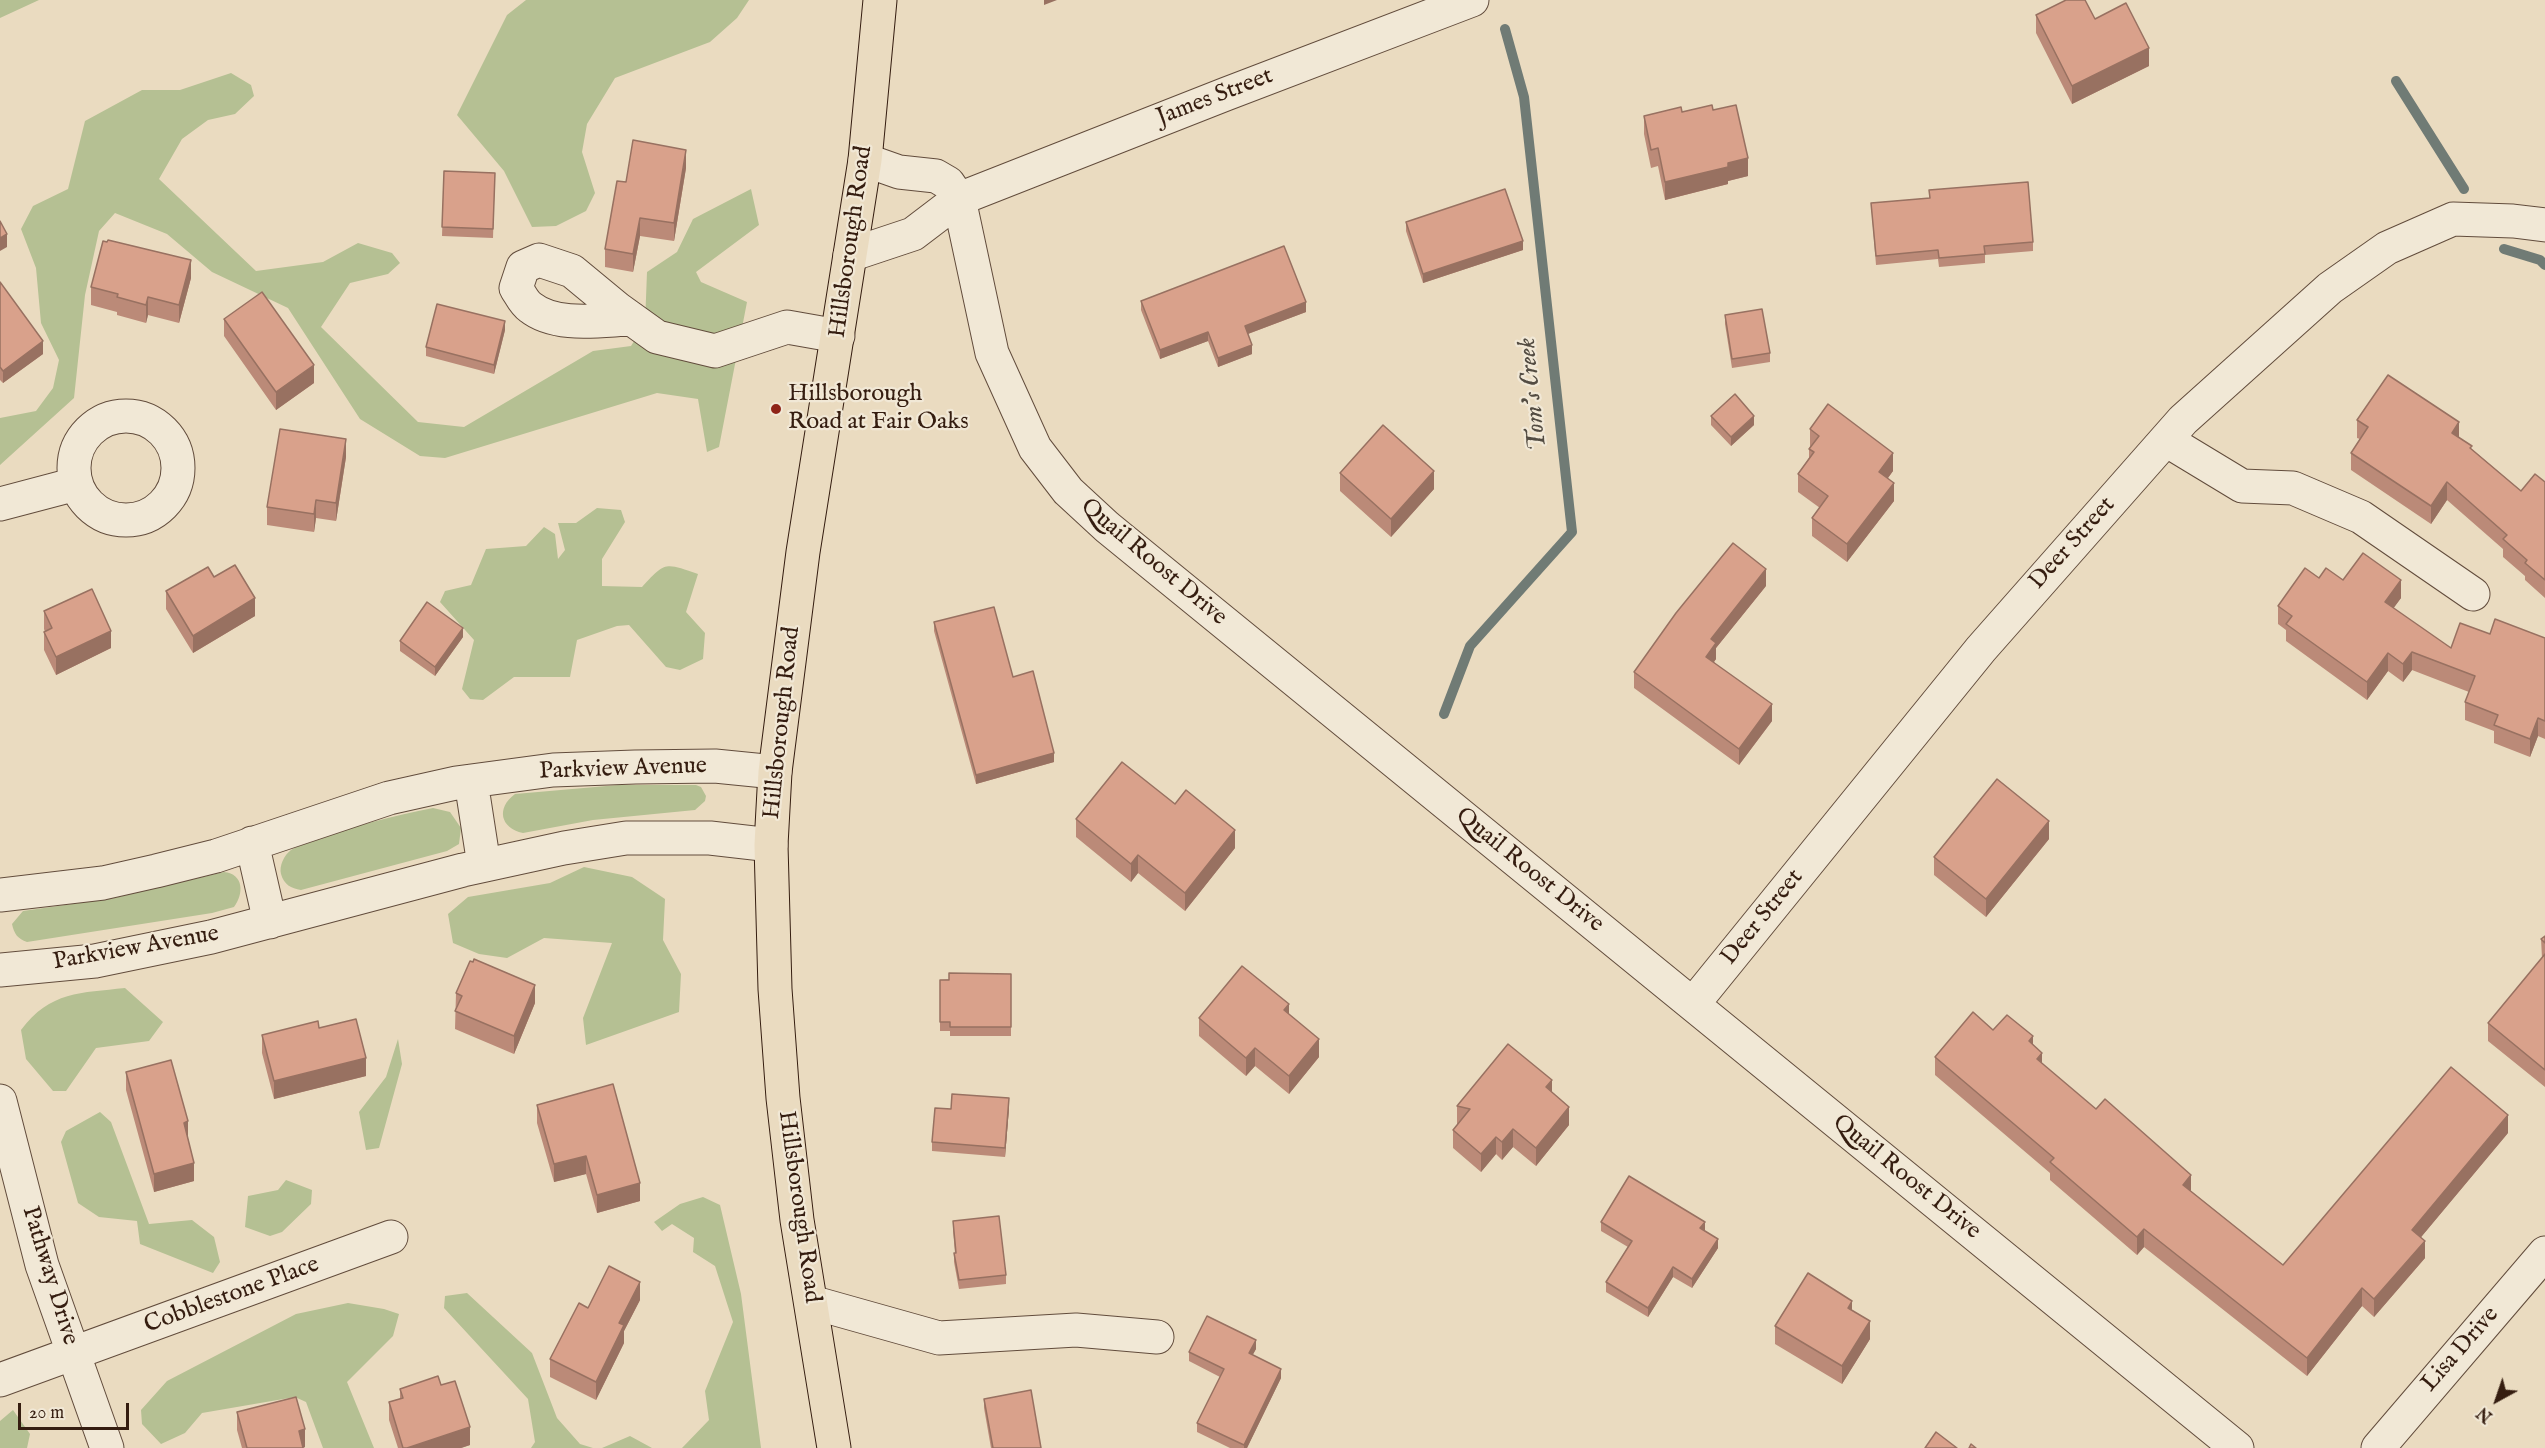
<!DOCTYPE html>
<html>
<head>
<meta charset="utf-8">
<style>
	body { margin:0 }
	#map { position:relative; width:2545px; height:1448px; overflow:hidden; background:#eadbc0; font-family:"IM FELL English",serif }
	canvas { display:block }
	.north { position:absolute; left:2467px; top:1370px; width:60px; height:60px; -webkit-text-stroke:4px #f1e8d6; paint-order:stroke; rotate:220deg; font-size:16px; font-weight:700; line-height:24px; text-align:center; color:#351d10 }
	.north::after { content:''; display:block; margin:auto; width:21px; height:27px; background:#351d10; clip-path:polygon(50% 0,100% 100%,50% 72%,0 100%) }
	.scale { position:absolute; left:18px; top:1403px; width:111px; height:27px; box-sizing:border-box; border:3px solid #351d10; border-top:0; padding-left:8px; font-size:18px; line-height:21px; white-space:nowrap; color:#351d10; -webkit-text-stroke:4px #f1e8d6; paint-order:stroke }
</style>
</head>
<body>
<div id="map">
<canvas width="2545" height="1448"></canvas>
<div class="north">N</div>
<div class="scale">20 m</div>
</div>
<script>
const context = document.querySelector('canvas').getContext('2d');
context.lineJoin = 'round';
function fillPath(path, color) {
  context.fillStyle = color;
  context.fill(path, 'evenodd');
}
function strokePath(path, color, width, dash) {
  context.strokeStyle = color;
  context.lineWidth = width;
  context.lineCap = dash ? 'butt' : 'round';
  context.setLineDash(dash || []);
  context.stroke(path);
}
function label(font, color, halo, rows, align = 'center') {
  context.font = font + ' "IM FELL English",serif';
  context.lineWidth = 4.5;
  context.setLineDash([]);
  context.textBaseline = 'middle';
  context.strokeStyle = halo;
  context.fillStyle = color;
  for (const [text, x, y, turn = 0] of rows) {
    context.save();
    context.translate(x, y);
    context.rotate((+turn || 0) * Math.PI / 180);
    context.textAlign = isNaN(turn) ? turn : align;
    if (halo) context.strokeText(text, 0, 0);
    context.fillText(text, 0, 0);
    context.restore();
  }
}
fillPath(new Path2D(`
	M0 0H39L0 18Z
	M526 0H749L737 18 710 42 615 78 587 124 582 152 595 193 586 211 556 226 532 227 504 171 457 115 507 15Z
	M231 73 251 85 254 96 235 114 208 120 182 139 159 179 256 271 323 262 358 243 392 253 400 263 388 274 350 283 321 327 418 422 464 427 593 351 631 346 645 324 647 272 677 252 693 219 751 189 759 225 696 272 701 282 747 302 719 447 707 452 698 399 657 393 445 458 420 456 360 419 288 308 212 272 167 234 115 213 99 231 85 295 74 398 0 465V418L36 411 53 388 59 360 41 323 36 268 21 229 33 206 68 189 85 121 142 90H180Z
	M597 508 621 510 625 522 602 559V586L642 587C666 561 665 563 698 574L686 612 705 633 703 659 680 670 666 667 629 625 617 626 577 640 570 677H514L483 700 470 699 462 689 474 640 440 602 445 591 471 585 486 549 526 546 544 527 555 534 558 559 565 550 558 523H576Z
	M618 785H696L701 787 706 796 705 801 695 810 593 820 523 833C500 828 496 808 515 794Z
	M433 808 450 812 461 828 459 844 447 851 301 890C291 888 284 885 281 874 279 866 284 855 291 850 299 845 309 843 317 840 354 825 394 816 433 808Z
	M584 867 632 877 665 899 663 940 681 974 679 1012 586 1045 583 1018 612 943 544 938 507 958 479 954 453 943 448 914 468 897 550 883Z
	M224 872C244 874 244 894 234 907L212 913 27 942C18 939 14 934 12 924L23 911 114 898Z
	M125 988 163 1022 149 1041 96 1048 66 1091H53L26 1059 21 1030C50 991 81 993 125 988Z
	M398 1039 402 1064 379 1148 366 1150 359 1112 386 1077Z
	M100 1112 111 1122 149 1224 192 1220 214 1237 220 1262 213 1273 140 1244 137 1221 99 1217 78 1203 61 1142 66 1131Z
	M286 1180 312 1190 311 1204 282 1232 270 1236 245 1227 248 1196 278 1190Z
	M703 1197 720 1205 741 1294 761 1448H682L709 1420 705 1391 733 1322 715 1266 693 1252 694 1238 672 1224 662 1231 654 1222 680 1204Z
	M467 1293 532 1353 557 1418 580 1444 593 1448H531L535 1442 528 1399 444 1308 445 1296Z
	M348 1303 384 1309 399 1314 393 1336 347 1382 374 1448H323L306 1402 295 1397 202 1413 185 1433 161 1444 142 1424 141 1410 167 1381 296 1314Z
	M13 1410 30 1434 27 1448H0V1421Z
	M630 1436 652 1448H602Z`), '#b5c093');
strokePath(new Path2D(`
	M2396 81 2464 189
	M2504 249 2540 260 2545 265
	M1444 714 1470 646 1572 532 1524 97 1505 29`), '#707b75', 10);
const minor = new Path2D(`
	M865 160 899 172 936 176 948 183 959 199 992 353 1035 448 1068 491 1107 527 2237 1448
	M850 255 913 234 959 199 1226 94 1472 0
	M632 319C601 320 556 328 530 307 524 303 520 294 516 288L523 267 539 260 572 271 618 309 657 337 715 351 787 327 838 336
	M74 468a52 52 0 1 1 104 0a52 52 0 1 1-104 0Z
	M2166 440 2242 486 2293 488 2361 517 2473 594
	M0 504 76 484
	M471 781 484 865
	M252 843 270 922
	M0 895 103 883 156 871 216 856 389 798 456 783 553 770 635 767 715 766 775 772
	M0 970 95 961 211 937 463 870 564 848 626 838H710L771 845
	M1693 1004 1981 649 2183 420 2330 288 2387 248 2453 219 2513 221 2545 225
	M0 1101 42 1265 107 1448
	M811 1302 939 1338 1076 1330 1157 1337
	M0 1380 391 1237
	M2378 1448 2545 1253`);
const major = new Path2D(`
	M834 1448 797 1220 783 1098 775 989 771 845 775 772 803 552 865 160 880 0`);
strokePath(minor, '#624c3c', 35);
strokePath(major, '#351d10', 35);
strokePath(minor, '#f1e8d6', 33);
strokePath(major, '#eadbc0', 33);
fillPath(new Path2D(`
	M2036 15 2149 66 2072 104 2036 33Z
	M1713 110 1748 176 1728 181V184L1665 200 1658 166 1651 168 1644 134V116Z
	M686 168 674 241 640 236 633 272 605 267V249L626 182Z
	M444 171 495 173 493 238 442 236Z
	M1929 190 2033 242V251L1985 255V263L1939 267 1938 259 1876 265 1871 203 1929 198Z
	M1406 222 1523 250 1423 283 1406 231Z
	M191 278 179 323 148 315 146 323 117 315V312L91 305V287Z
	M0 282 43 354 3 383 0 380Z
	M1141 301 1306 312 1248 334 1252 354 1218 367 1208 341 1160 359 1141 310Z
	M1725 315 1770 353V362L1732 368 1725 324Z
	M224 319 314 383 276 410 224 336Z
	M505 330 494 374 426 356V347Z
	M1711 416 1754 425 1731 446 1711 425Z
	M2357 420 2459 438 2521 491 2545 482V598L2525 580V576L2503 557V549L2447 500 2431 524 2351 470V453L2360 439 2357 438Z
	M1810 429 1893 471 1888 478 1894 501 1847 562 1812 536V518L1820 508 1798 492V474L1809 458V449L1810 447Z
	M346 457 336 521 316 518 314 532 267 525V507Z
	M1340 473 1434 489 1391 537 1340 491Z
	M214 577 255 616 193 653 166 609V591Z
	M2319 578 2343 580 2401 598 2393 608 2451 648 2490 634 2545 638V739L2538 736 2530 757 2494 743V731L2465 720V702L2469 692 2412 670 2403 682 2388 671 2367 700 2286 641V630L2278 624V606Z
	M1766 586 1716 648V659L1714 662 1772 721 1739 765 1634 688V672Z
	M44 611 111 648 56 675 44 650V632H45L44 629Z
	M934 622 1013 677 1054 762 976 784 934 631Z
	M463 637 435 676 400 651V641Z
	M1175 804 1235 848 1185 911 1138 873 1131 882 1076 837V819Z
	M2049 839 1986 917 1934 875V857Z
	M2545 936V1087L2488 1041V1023L2542 958 2541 939Z
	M1011 974V1036H950V1031H940V980Z
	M456 993 535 1003 514 1054 455 1029Z
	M1289 1014 1319 1057 1289 1094 1255 1066 1246 1076 1199 1036V1018Z
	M319 1028 366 1076 274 1099 262 1053V1035Z
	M1993 1030 2033 1045 2042 1064 2191 1191 2283 1265 2508 1133 2421 1237 2425 1258 2374 1317 2362 1306 2307 1376 2144 1247 2137 1255 2050 1180V1173L1935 1075V1057Z
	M126 1072 188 1139 194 1181 154 1192 126 1090Z
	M1552 1092 1569 1125 1536 1166 1513 1147 1502 1160 1496 1154 1481 1172 1453 1148V1130L1458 1124H1457V1106Z
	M537 1105 640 1201 597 1213 586 1174 554 1182 537 1123Z
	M1009 1108 1005 1157 932 1151V1142L951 1109Z
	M953 1221 1006 1275V1284L959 1289 954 1262V1253H955L953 1230Z
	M1601 1222 1705 1231 1718 1248 1692 1288 1673 1277 1648 1317 1606 1292V1282L1628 1247 1601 1231Z
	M640 1300 624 1331V1343L596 1400 550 1377V1359L588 1308Z
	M1852 1311 1870 1339 1842 1384 1775 1344V1326Z
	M1256 1349 1252 1355 1281 1378 1247 1448H1230L1197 1432V1423L1220 1377 1189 1361V1352Z
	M441 1385 470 1445 461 1448H398L389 1420V1402L400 1399V1389Z
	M984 1399 1041 1448H991L984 1408Z
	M237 1412 305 1447 303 1448H242L237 1430Z`), '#bb8a78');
fillPath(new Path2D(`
	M1044 0H1057L1044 5Z
	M2149 48V66L2072 104V86Z
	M686 150V168L674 241V223Z
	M1748 158V176L1728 181V184L1665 200V182L1728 163Z
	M640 218V236L633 272V254Z
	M7 234V247L0 251V238Z
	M1523 241V250L1423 283V274Z
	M191 260V278L179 323V305Z
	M148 297V315L146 323V305Z
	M1306 302V312L1245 335V326Z
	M505 321V330L494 374V365Z
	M1208 332V341L1160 359V350Z
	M43 341V354L3 383V371Z
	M1252 345V354L1218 367V358Z
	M314 365V383L276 410V392Z
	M1754 416V425L1731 446V437Z
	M2459 422V440L2452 433Z
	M346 439V457L336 521V503Z
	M1893 453V471L1879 490V472Z
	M1434 471V489L1391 537V519Z
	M2447 482V500L2431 524V506Z
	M1894 483V501L1847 562V544Z
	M316 500V518L314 532V514Z
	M1766 569V586L1716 648V659L1706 673V657L1711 639Z
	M2401 580V598L2385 620V602Z
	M255 598V616L193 653V636Z
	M463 628V637L435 676V667Z
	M111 631V648L56 675V657Z
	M2412 652V670L2403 682V664Z
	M2388 653V671L2367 700V682Z
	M1772 704V721L1739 765V749Z
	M2538 718V736L2530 757V739Z
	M1054 753V762L976 784V775Z
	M2049 821V839L1986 917V899Z
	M1235 830V848L1185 911V893Z
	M1138 855V873L1131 882V864Z
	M535 985V1003L514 1054V1036Z
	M1289 1004V1022L1284 1010Z
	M2033 1036V1054L2029 1041Z
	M1319 1039V1057L1289 1094V1076Z
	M1255 1048V1066L1246 1076V1058Z
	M2042 1053V1071L2037 1059Z
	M366 1058V1076L274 1099V1081Z
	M1552 1080V1098L1546 1087Z
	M1009 1098V1108L1005 1157V1148Z
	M1569 1107V1125L1536 1166V1148Z
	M2508 1115V1133L2412 1248V1230Z
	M188 1121V1139L184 1123Z
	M1513 1129V1147L1502 1160V1142Z
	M1496 1137V1154L1481 1172V1154Z
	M586 1156V1174L554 1182V1164Z
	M194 1163V1181L154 1192V1174Z
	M2191 1175V1193L2183 1185Z
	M640 1183V1201L597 1213V1195Z
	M1705 1222V1231L1700 1228Z
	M2144 1229V1247L2137 1255V1237Z
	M1718 1239V1248L1692 1288V1279Z
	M2425 1241V1258L2374 1317V1299Z
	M1673 1267V1277L1648 1317V1308Z
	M640 1282V1300L624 1331V1343L596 1400V1382L619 1323Z
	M2362 1288V1306L2307 1376V1358Z
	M1852 1301V1319L1848 1308Z
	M1870 1321V1339L1842 1384V1366Z
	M1256 1340V1349L1249 1362V1353Z
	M1281 1369V1378L1247 1448H1244V1445Z
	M470 1427V1445L461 1448H407Z
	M305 1429V1447L301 1448 299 1431Z`), '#987161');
const building = new Path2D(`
	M2066 0H2085L2095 19 2126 3 2149 48 2072 86 2036 15Z
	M1712 105 1713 110 1736 105 1748 158 1728 163V167L1665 182 1658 148 1651 150 1644 116 1681 107 1682 112Z
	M633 140 686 150 674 223 640 218 633 254 605 249 617 181 626 182Z
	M444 171 495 173 493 229 442 227Z
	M2028 182 2033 242 1984 246 1985 254 1939 258 1938 250 1876 256 1871 203 1930 198 1929 190Z
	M1505 189 1523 241 1423 274 1406 222Z
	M0 221 7 234 0 238Z
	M108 240 191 260 179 305 148 297 146 305 117 297 118 294 91 287 103 241 107 242Z
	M1284 246 1306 302 1245 326 1252 345 1218 358 1208 332 1160 350 1141 301Z
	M0 282 43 341 3 371 0 367Z
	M262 292 314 365 276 392 224 319Z
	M437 304 505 321 494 365 426 347Z
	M1762 309 1770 353 1732 359 1725 315Z
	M2388 375 2459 422 2452 433 2472 446 2470 448 2521 491 2535 474 2545 482V580L2525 563 2527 560 2503 539 2507 535 2447 482 2431 506 2351 453 2368 427 2357 420Z
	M1735 394 1754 416 1731 437 1711 416Z
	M1828 404 1893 453 1879 472 1894 483 1847 544 1812 518 1828 496 1798 474 1814 452 1809 449 1819 436 1810 429Z
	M1383 425 1434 471 1391 519 1340 473Z
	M280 429 346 439 336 503 316 500 314 514 267 507Z
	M1733 543 1766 569 1711 639 1716 643 1706 657 1772 704 1739 749 1634 672 1676 613Z
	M2363 553 2401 580 2385 602 2451 648 2460 623 2490 634 2495 619 2545 638V721L2538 718 2530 739 2494 725 2498 715 2465 702 2475 676 2412 652 2403 664 2388 653 2367 682 2286 624 2292 616 2278 606 2305 568 2319 578 2326 568 2343 580Z
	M235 565 255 598 193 636 166 591 208 567 214 577Z
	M92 589 111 631 56 657 44 632 52 628 44 611Z
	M427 602 463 628 435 667 400 641Z
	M994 607 1013 677 1033 671 1054 753 976 775 934 622Z
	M1122 762 1175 804 1186 790 1235 830 1185 893 1138 855 1131 864 1076 819Z
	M1997 779 2049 821 1986 899 1934 857Z
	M2545 936V943L2541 939Z
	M2545 954V1070L2488 1023Z
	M474 959 535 985 514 1036 455 1011 462 996 456 993 470 961 473 962Z
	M1242 966 1289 1004 1284 1010 1319 1039 1289 1076 1255 1048 1246 1058 1199 1018Z
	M949 973 1011 974V1027H950V1022H940V980H949Z
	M1973 1012 1993 1030 2007 1015 2033 1036 2029 1041 2042 1053 2037 1059 2096 1109 2105 1099 2191 1175 2183 1185 2283 1265 2451 1067 2508 1115 2412 1230 2425 1241 2374 1299 2362 1288 2307 1358 2144 1229 2137 1237 2050 1162 2054 1158 1935 1057Z
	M356 1019 366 1058 274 1081 262 1035 318 1021 319 1028Z
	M1508 1044 1552 1080 1546 1087 1569 1107 1536 1148 1513 1129 1502 1142 1496 1137 1481 1154 1453 1130 1470 1109 1457 1106Z
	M171 1060 188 1121 184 1123 194 1163 154 1174 126 1072Z
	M613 1084 640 1183 597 1195 586 1156 554 1164 537 1105Z
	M952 1094 1009 1098 1005 1148 932 1142 935 1108 951 1109Z
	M1629 1176 1705 1222 1700 1228 1718 1239 1692 1279 1673 1267 1648 1308 1606 1282 1632 1241 1601 1222Z
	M999 1216 1006 1275 959 1280 954 1253H956L953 1221Z
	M609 1266 640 1282 619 1323 624 1325 596 1382 550 1359 579 1303 588 1308Z
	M1808 1273 1852 1301 1848 1308 1870 1321 1842 1366 1775 1326Z
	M1207 1316 1256 1340 1249 1353 1281 1369 1244 1445 1197 1423 1224 1369 1189 1352Z
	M438 1376 441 1385 455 1381 470 1427 407 1448H403L389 1402 403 1398 400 1389Z
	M1031 1390 1041 1448H993L984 1399Z
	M296 1397 305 1429 299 1431 303 1448H247L237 1412Z
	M1936 1432 1957 1448H1925Z
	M1971 1444 1976 1448H1969Z`);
fillPath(building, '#d9a18b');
strokePath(building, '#987161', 1.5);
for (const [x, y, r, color] of [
	[776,409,6,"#8f2418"]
]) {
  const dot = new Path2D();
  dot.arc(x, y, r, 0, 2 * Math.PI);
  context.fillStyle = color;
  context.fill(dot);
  strokePath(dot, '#f1e8d6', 2);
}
label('24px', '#351d10', '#f1e8d6', [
	["James Street",1215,98,-21],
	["Hillsborough Road",852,242,-82],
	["Deer Street",2073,544,-48],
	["Quail Roost Drive",1153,563,40],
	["Hillsborough Road",783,723,-84],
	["Parkview Avenue",623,770,-2],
	["Quail Roost Drive",1529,871,39],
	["Deer Street",1763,918,-51],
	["Parkview Avenue",136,949,-10],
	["Quail Roost Drive",1906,1178,39],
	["Hillsborough Road",798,1207,82],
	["Pathway Drive",49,1276,73],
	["Cobblestone Place",232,1296,-20],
	["Lisa Drive",2461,1350,-49]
]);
label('24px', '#351d10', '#f1e8d6', [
	["Hillsborough",788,395],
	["Road at Fair Oaks",788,423]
], 'left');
label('italic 26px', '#534c42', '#f1e8d6', [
	["Tom's Creek",1534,394,-96]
]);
</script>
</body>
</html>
